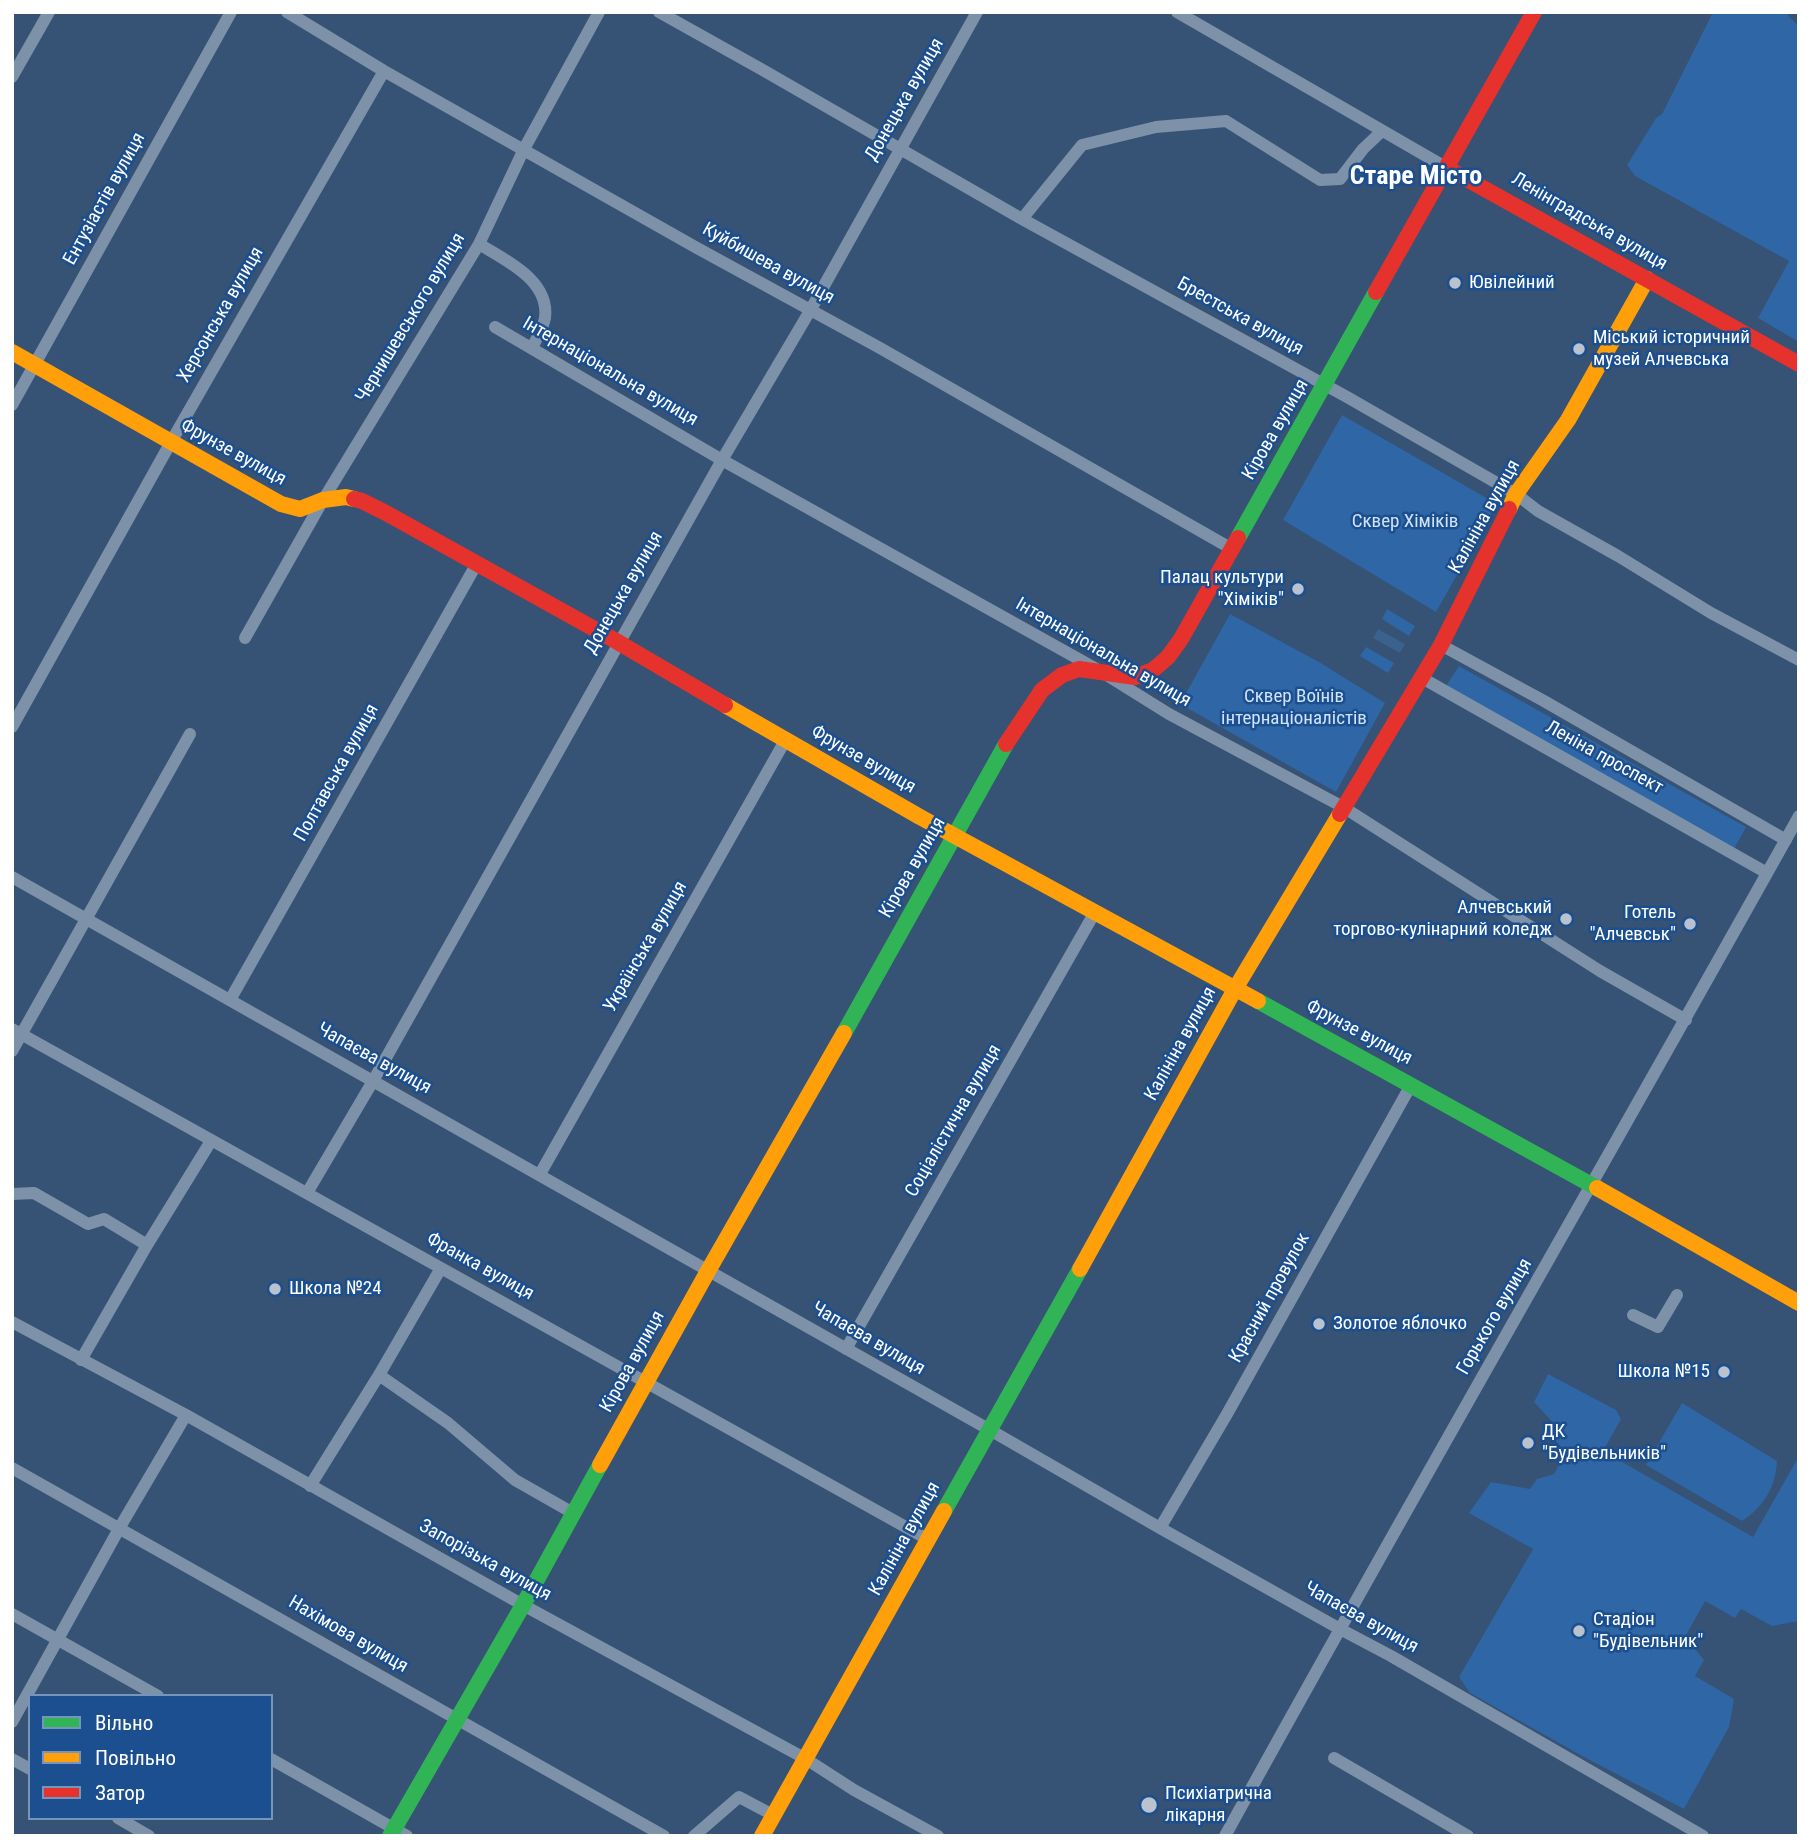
<!DOCTYPE html>
<html>
<head>
<meta charset="utf-8">
<style>
	body { margin:0 }
	#map { position:relative; width:1811px; height:1848px; overflow:hidden; background:#365274; font-family:"Roboto Condensed",sans-serif }
	canvas { display:block }
	.frame { position:absolute; inset:0; border:14px solid #fff; pointer-events:none }
	.legend { position:absolute; left:28px; top:1694px; width:245px; height:126px; box-sizing:border-box; background:#1b4f8f; border:2px solid #7695bc; margin:0; padding:9px 12px; list-style:none; font-size:21px; color:#fff }
	.legend li { display:flex; align-items:center; gap:14px; height:35px }
	.legend b { width:35px; border:2px solid #7695bc }
</style>
</head>
<body>
<div id="map">
<canvas width="1811" height="1848"></canvas>
<div class="frame"></div>
<ul class="legend">
<li><b style="height:9px;background:#30b455"></b>Вільно</li>
<li><b style="height:9px;background:#ff9f0a"></b>Повільно</li>
<li><b style="height:9px;background:#e5322d"></b>Затор</li>
</ul>
</div>
<script>
const context = document.querySelector('canvas').getContext('2d');
context.lineJoin = 'round';
function fillPath(path, color) {
  context.fillStyle = color;
  context.fill(path, 'evenodd');
}
function strokePath(path, color, width, dash) {
  context.strokeStyle = color;
  context.lineWidth = width;
  context.lineCap = dash ? 'butt' : 'round';
  context.setLineDash(dash || []);
  context.stroke(path);
}
function label(font, color, halo, rows, align = 'center') {
  context.font = font + ' "Roboto Condensed",sans-serif';
  context.lineWidth = 5;
  context.setLineDash([]);
  context.textBaseline = 'middle';
  context.strokeStyle = halo;
  context.fillStyle = color;
  for (const [text, x, y, turn = 0] of rows) {
    context.save();
    context.translate(x, y);
    context.rotate((+turn || 0) * Math.PI / 180);
    context.textAlign = isNaN(turn) ? turn : align;
    if (halo) context.strokeText(text, 0, 0);
    context.fillText(text, 0, 0);
    context.restore();
  }
}
fillPath(new Path2D(`
	M1713 12H1785L1799 27V342L1758 318 1789 261 1635 176 1627 165 1656 118 1662 114Z
	M1342 415 1497 504 1436 612 1283 520Z
	M1387 609 1415 626 1409 636 1382 619Z
	M1230 614 1319 662 1385 703 1336 792 1180 704Z
	M1366 647 1394 663 1388 673 1360 656Z
	M1459 666 1746 827 1734 849 1446 686Z
	M1548 1374 1616 1410 1621 1419 1603 1451 1753 1537 1799 1456 1798 1621 1772 1626 1741 1609 1735 1618 1705 1601 1685 1637 1704 1660 1695 1676 1734 1699 1729 1727 1684 1809 1584 1757 1470 1693 1459 1677 1533 1549 1469 1513 1491 1482 1530 1489 1537 1479 1554 1474 1566 1452 1555 1440 1557 1427 1534 1402Z
	M1682 1403 1777 1461C1776 1486 1764 1507 1742 1521L1646 1465Z`), '#2f66a5');
fillPath(new Path2D(`
	M1378 629 1405 644 1400 653 1373 638Z`), '#3b618d');
strokePath(new Path2D(`
	M287 12 384 71 697 248 880 348 1232 549
	M659 12 761 69 1022 219 1347 397 1516 494 1538 511 1618 556 1711 613 1799 660
	M1177 12 1447 168
	M12 77 49 12
	M1022 219 1082 145 1156 127 1226 121 1320 180 1340 179 1363 149 1382 131
	M479 244C505 260 550 280 545 318 543 329 536 339 532 348
	M495 327 722 460 1100 671 1169 714 1343 807 1600 971 1686 1020
	M12 405 231 12
	M245 638 323 500 479 244 524 149 599 12
	M1441 645 1544 701 1786 840
	M1422 678 1767 873
	M12 727 171 442 384 71
	M12 877 990 1430 1160 1528 1340 1629 1391 1656 1703 1836
	M230 1000 476 565
	M12 1029 929 1540
	M12 1051 190 734
	M540 1174 786 739
	M307 1193 373 1081 722 460 811 309 977 12
	M12 1194 34 1193 88 1224 104 1219 147 1245
	M1633 1315 1658 1327 1677 1295
	M12 1322 186 1415 523 1605 806 1759 854 1790 938 1836
	M846 1349 1095 912
	M81 1360 147 1245 211 1141
	M379 1375 448 1423 515 1480 573 1513
	M12 1468 664 1836
	M310 1486 379 1375 441 1268
	M1160 1528 1227 1414 1411 1085
	M12 1614 158 1696
	M12 1722 120 1527 186 1415
	M1334 1758 1468 1836
	M12 1759 30 1769
	M271 1759 407 1836
	M118 1818 149 1836
	M694 1836 739 1797 773 1815
	M1225 1836C1413 1494 1609 1157 1799 816`), '#7d92a8', 12);
strokePath(new Path2D(`
	M1238 538 1376 292
	M1258 1001 1597 1188
	M844 1033 1006 744
	M944 1511 1080 1269
	M390 1836 523 1605 600 1465`), '#30b455', 16);
strokePath(new Path2D(`
	M12 352 281 504 300 509 323 500 346 497 354 499
	M1509 509 1516 494 1568 420 1647 279
	M725 705 920 817 1258 1001
	M1597 1188 1799 1303
	M1080 1269 1235 989 1340 814
	M600 1465 708 1271 844 1033
	M762 1836 944 1511`), '#ff9f0a', 16);
strokePath(new Path2D(`
	M1447 168 1799 364
	M1376 292 1534 12
	M354 499 362 501 386 513 616 641 725 705
	M1006 744 1042 690 1062 675 1079 669 1135 677 1153 670 1168 657 1181 639 1238 538
	M1340 814 1441 645 1509 509`), '#e5322d', 16);
for (const [x, y, r, color] of [
	[1455,283,7,"#b9c2ce"],
	[1579,349,7,"#b9c2ce"],
	[1298,589,7,"#b9c2ce"],
	[1566,919,7,"#b9c2ce"],
	[1690,924,7,"#b9c2ce"],
	[275,1289,7,"#b9c2ce"],
	[1319,1324,7,"#b9c2ce"],
	[1724,1372,7,"#b9c2ce"],
	[1528,1443,7,"#b9c2ce"],
	[1579,1631,7,"#b9c2ce"],
	[1149,1805,9,"#b9c2ce"]
]) {
  const dot = new Path2D();
  dot.arc(x, y, r, 0, 2 * Math.PI);
  context.fillStyle = color;
  context.fill(dot);
  strokePath(dot, '#1b4f8f', 2.5);
}
label('19px', '#fff', '#1b4f8f', [
	["Донецька вулиця",905,100,-60],
	["Ентузіастів вулиця",105,199,-61],
	["Ленінградська вулиця",1589,222,30],
	["Куйбишева вулиця",768,264,29],
	["Херсонська вулиця",221,315,-60],
	["Брестська вулиця",1240,317,29],
	["Чернишевського вулиця",411,318,-59],
	["Інтернаціональна вулиця",610,372,30],
	["Кірова вулиця",1276,430,-60],
	["Фрунзе вулиця",233,453,29],
	["Калініна вулиця",1485,517,-61],
	["Донецька вулиця",624,593,-60],
	["Інтернаціональна вулиця",1103,653,30],
	["Леніна проспект",1604,758,29],
	["Фрунзе вулиця",863,760,30],
	["Полтавська вулиця",337,773,-61],
	["Кірова вулиця",913,868,-60],
	["Українська вулиця",646,947,-60],
	["Фрунзе вулиця",1359,1033,28],
	["Калініна вулиця",1181,1044,-61],
	["Чапаєва вулиця",374,1059,29],
	["Соціалістична вулиця",954,1121,-60],
	["Франка вулиця",480,1267,29],
	["Красний провулок",1270,1298,-61],
	["Горького вулиця",1495,1317,-60],
	["Чапаєва вулиця",868,1339,30],
	["Кірова вулиця",633,1362,-61],
	["Калініна вулиця",905,1539,-61],
	["Запорізька вулиця",485,1561,29],
	["Чапаєва вулиця",1361,1618,29],
	["Нахімова вулиця",348,1635,30]
]);
label('19px', '#fff', '#1b4f8f', [
	["Ювілейний",1469,283],
	["Міський історичний",1593,338],
	["музей Алчевська",1593,360],
	["Палац культури",1284,578,"right"],
	["\"Хіміків\"",1284,600,"right"],
	["Алчевський",1552,908,"right"],
	["торгово-кулінарний коледж",1552,930,"right"],
	["Готель",1676,913,"right"],
	["\"Алчевськ\"",1676,935,"right"],
	["Школа №24",289,1289],
	["Золотое яблочко",1333,1324],
	["Школа №15",1710,1372,"right"],
	["ДК",1542,1432],
	["\"Будівельників\"",1542,1454],
	["Стадіон",1593,1620],
	["\"Будівельник\"",1593,1642],
	["Психіатрична",1165,1794],
	["лікарня",1165,1816]
], 'left');
label('19px', '#cfe3fa', '#1b4f8f', [
	["Сквер Хіміків",1405,522],
	["Сквер Воїнів",1294,697],
	["інтернаціоналістів",1294,719]
]);
label('bold 26px', '#fff', '#1b4f8f', [
	["Старе Місто",1416,177]
]);
</script>
</body>
</html>
